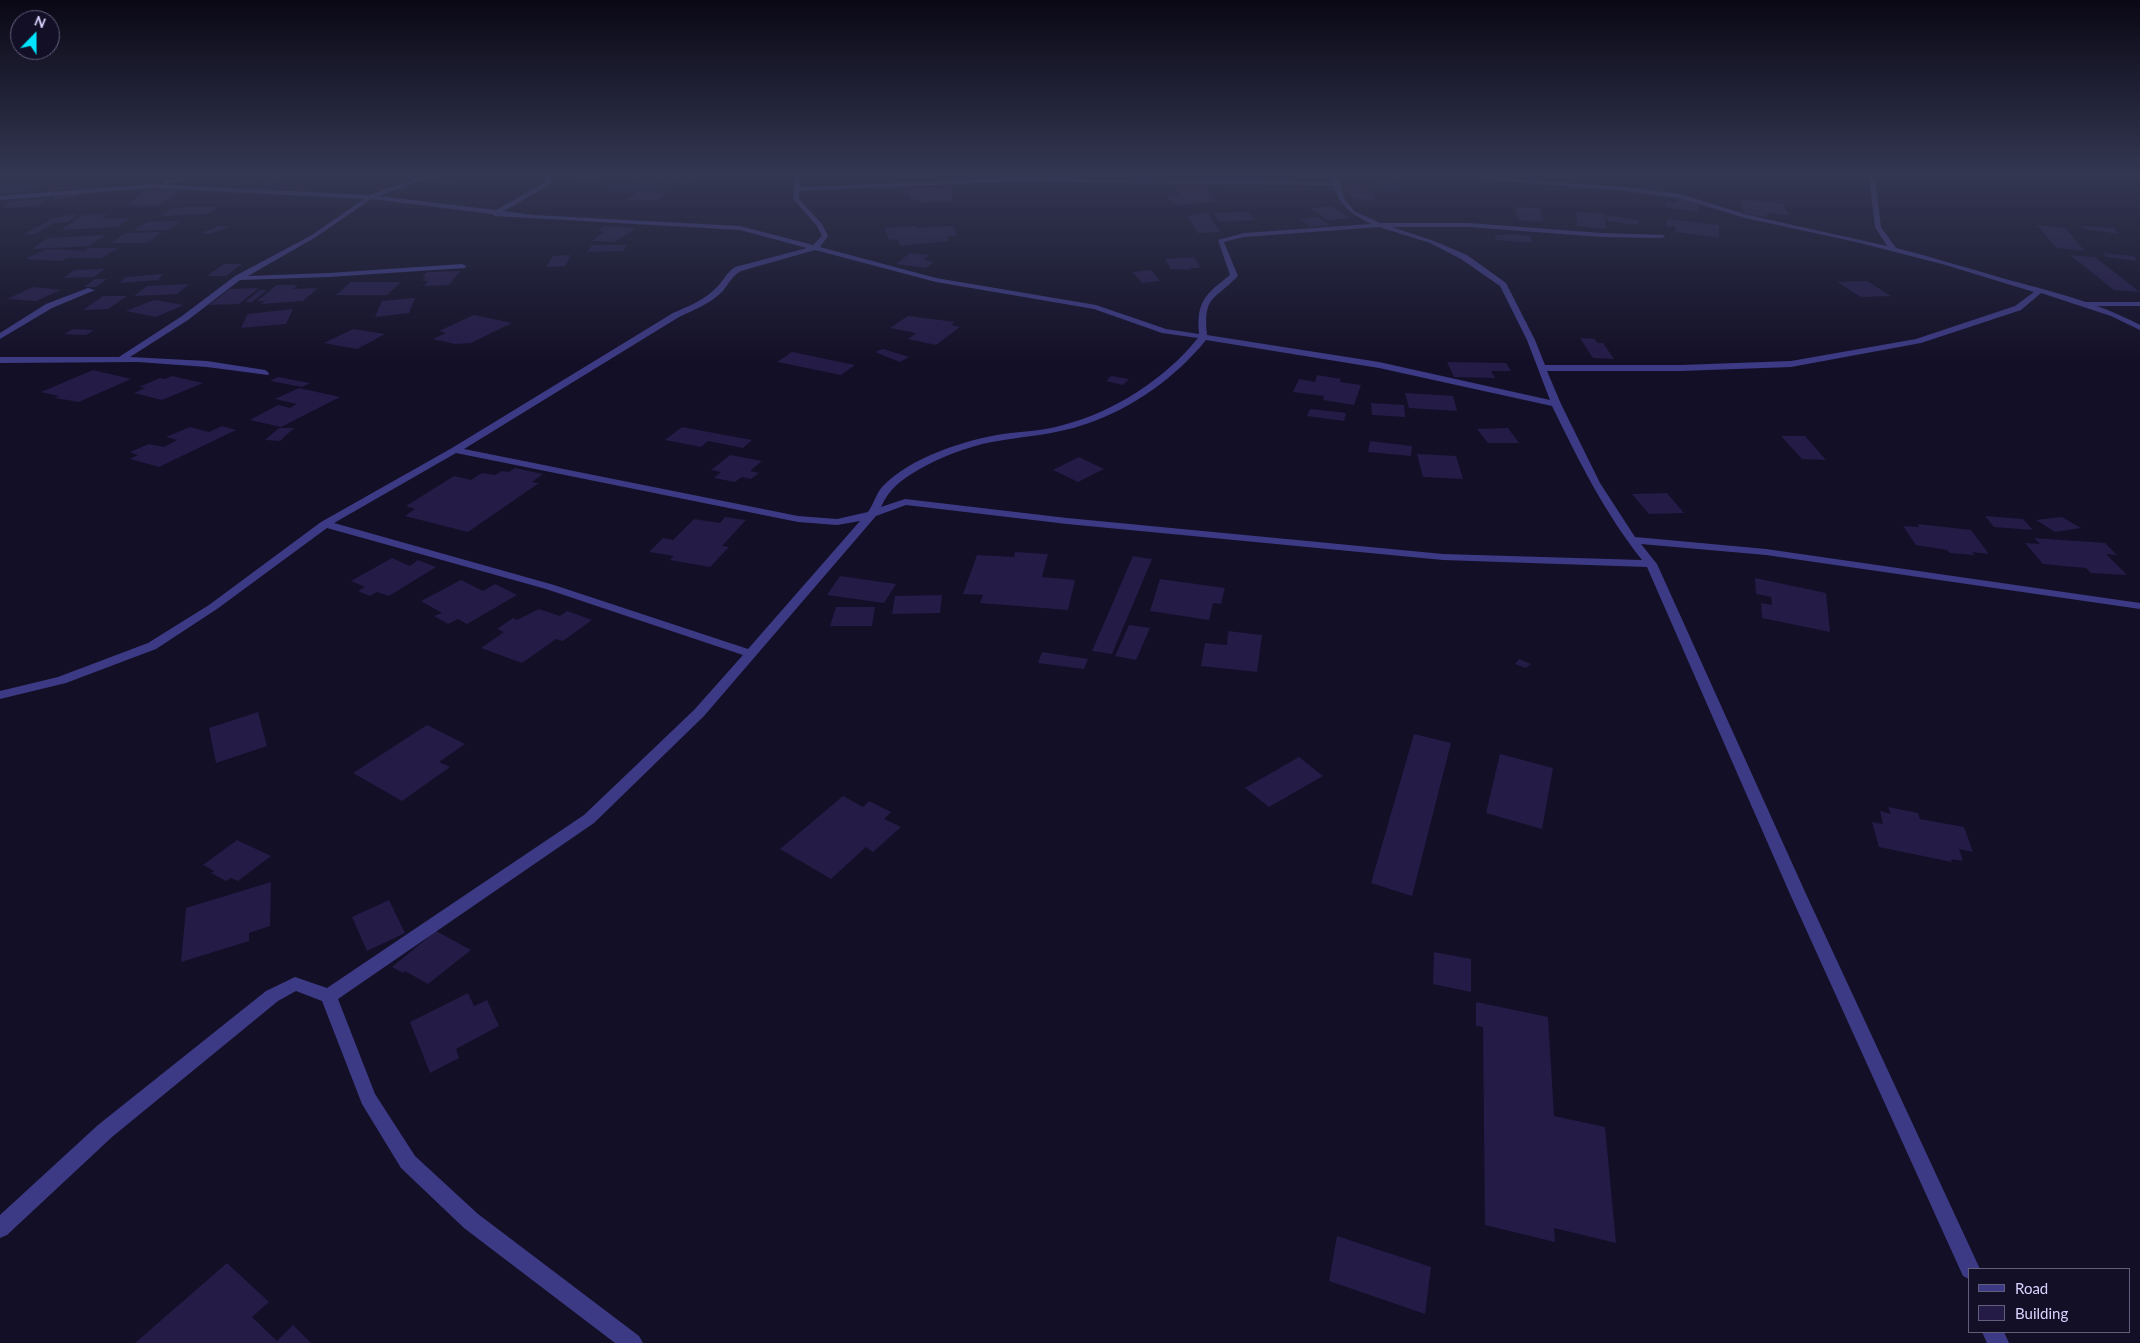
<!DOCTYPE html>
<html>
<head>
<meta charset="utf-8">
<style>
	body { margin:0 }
	#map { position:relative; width:2140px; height:1343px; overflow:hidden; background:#130f26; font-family:Lato,sans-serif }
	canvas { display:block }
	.legend { position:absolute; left:1968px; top:1268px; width:162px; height:65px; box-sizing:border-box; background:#130f26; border:1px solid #625e7d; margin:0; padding:6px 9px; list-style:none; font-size:15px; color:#d9d4ff }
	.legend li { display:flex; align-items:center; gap:10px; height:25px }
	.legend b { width:25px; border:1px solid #625e7d }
	.north { position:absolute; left:10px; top:10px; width:50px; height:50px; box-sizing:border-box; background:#130f26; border:1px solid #625e7d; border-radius:50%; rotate:22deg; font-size:14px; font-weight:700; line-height:20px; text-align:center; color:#d9d4ff }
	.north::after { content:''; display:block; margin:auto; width:18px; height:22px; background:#00e5ff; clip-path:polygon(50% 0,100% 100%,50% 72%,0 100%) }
</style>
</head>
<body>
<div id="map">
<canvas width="2140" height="1343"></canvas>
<ul class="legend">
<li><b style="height:6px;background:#3d3a85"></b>Road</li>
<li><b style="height:14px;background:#241b47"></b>Building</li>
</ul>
<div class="north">N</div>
</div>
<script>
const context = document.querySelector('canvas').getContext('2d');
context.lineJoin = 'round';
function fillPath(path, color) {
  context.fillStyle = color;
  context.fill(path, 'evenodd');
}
fillPath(new Path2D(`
	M433 177H438L462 181 452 185 423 181Z
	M562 177H585L582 180H559Z
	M587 177H600L595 183H581Z
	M663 177 657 189 631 190 638 178Z
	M1387 177H1404L1414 179 1412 182Z
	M668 178H679L674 185H662Z
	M700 178 699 183 679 184 681 179Z
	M263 179 257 183 237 185 245 180Z
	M271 179H282L272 186 261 184Z
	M1380 179 1402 183 1393 190 1371 186Z
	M39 184 22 193 0 194V187L5 185Z
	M610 184H634L628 190 605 188Z
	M938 186 940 189 951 188 953 201 921 203 919 199 911 200 909 194H904L903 190Z
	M1348 187 1362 188 1364 193H1373L1376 200 1352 199Z
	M1206 189 1216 202 1175 205 1167 196 1180 195 1177 191Z
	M182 190 160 205 125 206 144 191Z
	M80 192 78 197 53 200 55 195Z
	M637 192 666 193 657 200H626Z
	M48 199 37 206 5 208 8 206H2L11 201Z
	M1678 199 1700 202 1698 212 1665 207 1667 202 1677 203Z
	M1742 199 1783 204 1789 215 1766 213 1768 217 1745 214 1739 201H1743Z
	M219 206 208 214 160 216 169 210 183 207Z
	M1331 206 1349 218 1328 220 1310 208Z
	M1515 207 1540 208 1543 222 1518 220Z
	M1248 212 1255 220 1219 222 1214 213Z
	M1576 212 1605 214 1606 229 1577 226Z
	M1208 213 1220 232 1198 233 1187 216Z
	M78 214 68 222 54 223 36 234H24L53 218Z
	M108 214 101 219 130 218 118 227 61 230 83 215Z
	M1607 216 1639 220 1638 225 1607 221Z
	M1318 217 1330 225 1311 227 1299 219Z
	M1667 219 1719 225V238L1675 232 1676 227 1666 226Z
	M181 221 168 230 133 231 147 222Z
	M2037 225 2065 228 2085 251 2056 248Z
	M219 226 229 227 210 234 201 233Z
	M604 226 636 228 615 242 592 241 604 232 598 231Z
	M916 226V228L953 226 957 235 948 236 949 241 900 246 898 239 889 240 884 228Z
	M2082 226 2113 228 2119 234 2085 229Z
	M162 232 147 243H111L125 233Z
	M1511 234 1530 236 1532 243 1496 240 1495 235Z
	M105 235 90 246 32 249 48 238Z
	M592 245H628L623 251 587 252Z
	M88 248H119L101 258H69L80 252 61 261 25 259 47 249 83 251Z
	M910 253 930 255 924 260 934 262 926 268 896 264Z
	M2103 253 2134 256 2138 261 2107 257Z
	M571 255 565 266 546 267 553 256Z
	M2070 255 2095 257 2140 292 2114 290Z
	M1194 257 1201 268H1190L1191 270 1171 269 1165 259Z
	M224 264H242L226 276H207Z
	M105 269 94 277 63 278 74 270Z
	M1151 270 1160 281 1142 283 1133 272Z
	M460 271 449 285 424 286 428 281H422L426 277H422L427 272Z
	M163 274 158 280 120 283 125 277Z
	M95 279H107L96 287H84Z
	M1867 281 1891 296 1861 297 1837 282Z
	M351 282H401L387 295H336Z
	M189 284 177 294 134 296 147 286Z
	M277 285H298L293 289 318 288 303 301 261 304 265 301H257Z
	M33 287 61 290 36 301 7 299Z
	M259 288 239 304 209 305 230 289Z
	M260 290H267L252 302H245Z
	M103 296H127L108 309 83 310Z
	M415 298 409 313 375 317 382 301Z
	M154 300 184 305 156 317 126 311Z
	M293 309 286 324 241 328 248 314Z
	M474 315 512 323 471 343 455 344 433 339 446 333 439 331Z
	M908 316 955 322 951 325 960 327 936 345 908 339 916 333 890 328Z
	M73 329 94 330 86 335 64 334Z
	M353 329 385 334 357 349 324 343Z
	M1580 338 1595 339 1597 343H1603L1614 359 1593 358Z
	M883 349 909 357 900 362 875 352Z
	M792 352 855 365 841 375 777 362Z
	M1447 362 1506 363 1511 371H1491L1495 378 1454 377Z
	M93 370 131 379 79 402 55 398 59 396 41 392Z
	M1317 375 1341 379 1340 382 1361 385 1354 405 1323 400 1324 396 1293 392 1299 379 1315 382Z
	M172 376 203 383 162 400 134 393 145 388 139 387 160 378 165 379Z
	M1111 376 1129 379 1123 385 1106 381Z
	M278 377 310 383 302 387 270 381Z
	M299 388 340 397 281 427 250 420 278 405 290 408 297 404 275 399Z
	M1405 393 1453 396 1457 411 1409 408Z
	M1371 403 1404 405 1405 417 1372 415Z
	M1310 409 1346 413 1344 421 1307 416Z
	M222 426 236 430 159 467 130 459 138 455 130 452 149 444 164 447 177 440 166 437 190 427 209 432Z
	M682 427 752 440 743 448 708 441 701 447 665 440Z
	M279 428H294L280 441 265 440Z
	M1508 428 1519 443H1488L1477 429Z
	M1781 436H1805L1826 460 1802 459Z
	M1370 441 1412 446 1411 456 1368 452Z
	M1417 454 1456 456 1463 479 1423 477Z
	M730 455 762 461 750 471 759 473 751 479 742 477 735 482 714 478 721 472 711 470Z
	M1079 457 1104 469 1078 482 1053 470Z
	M515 468 543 474 532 482 539 483 468 532 405 516 415 509 406 506 454 476 471 480 482 473 495 475 502 471 509 472Z
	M1667 493 1684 513 1649 514 1632 494Z
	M1985 516 2023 519 2033 530 1994 527Z
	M725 517 746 520 722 546 729 547 710 567 670 560 674 556 649 552 663 538 673 540 694 519 720 523Z
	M2062 517 2081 528 2055 532 2036 520Z
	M1917 524 1971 530 1989 554 1972 552 1975 555 1950 553 1947 550 1916 545 1903 526 1919 527Z
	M2034 538 2105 543 2117 555 2106 554 2127 575 2091 573 2086 568 2043 564 2025 543 2040 544Z
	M1015 552 1048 554 1042 577 1075 580 1068 610 980 603 983 595 963 594 977 555 1014 557Z
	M1133 556 1152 559 1112 654 1092 651Z
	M392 558 410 566 418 560 436 567 389 596 377 592 370 596 358 591 365 587 351 581Z
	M840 576 896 584 884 603 827 595Z
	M1755 578 1826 593 1830 632 1762 618 1761 603 1772 605 1771 597 1756 594Z
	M1160 579 1225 588 1221 604 1213 603 1209 620 1150 611Z
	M461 580 483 591 495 584 517 595 467 624 458 619 448 624 434 616 442 613 421 601Z
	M942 595 940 613 892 614 895 596Z
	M836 607H875L872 626H830Z
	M539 609 560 616 567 611 592 620 563 641 556 639 522 663 481 648 504 632 497 629 513 618 517 620Z
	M1129 625 1150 628 1136 660 1115 656Z
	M1228 631 1262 635 1257 672 1201 666 1205 643 1227 645Z
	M1042 652 1088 659 1084 669 1038 663Z
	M1519 659 1531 664 1526 668 1515 664Z
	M258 712 267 746 216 763 209 728Z
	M427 725 465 744 439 762 450 767 402 801 353 773Z
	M1414 734 1451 743 1412 896 1371 883Z
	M1500 754 1553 768 1542 829 1486 813Z
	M1299 757 1323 776 1269 807 1245 788Z
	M843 796 863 807 869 801 891 812 884 819 901 827 873 852 866 847 831 879 780 849Z
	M1888 807 1918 813 1920 819 1964 827 1973 852 1959 849 1963 861 1951 859 1952 862 1879 847 1872 822 1883 824 1880 811 1891 814Z
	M237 840 271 856 238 881 231 878 226 881 211 873 214 871 203 865Z
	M271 882 270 926 249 933V941L181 962 186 908Z
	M389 900 405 933 367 951 352 917Z
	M436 931 471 950 428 984 405 971 403 973 392 967Z
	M1434 952 1471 959V992L1433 984Z
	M468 993 474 1006 487 1000 499 1026 456 1049 459 1058 430 1073 410 1022Z
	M1476 1002 1548 1017 1554 1116 1605 1127 1616 1243 1554 1228 1555 1242 1485 1225 1483 1027 1476 1026Z
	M1337 1236 1431 1267 1425 1314 1329 1281Z
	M227 1263 269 1302 252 1317 277 1341 293 1325 311 1343H135Z`), '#241b47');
fillPath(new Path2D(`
	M2084 302H2140V306H2087L2083 304Z`), '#3d3a85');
fillPath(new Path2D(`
	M182 177H195L165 185 369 195 420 177H430L379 196 496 210 546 182V177H553L554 179 551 184 504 211 534 215 740 226 813 245 822 236 817 226 793 199 795 177H801L800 187 1027 177 1122 181 1252 180 1333 182 1332 177H1338L1344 198 1354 211 1380 223H1469L1601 233 1664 235 1665 236 1662 238 1601 237 1469 227H1392L1434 241 1467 255 1506 283 1535 340 1545 365H1681L1791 361 1916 339 2015 306 2034 292 1942 264 1856 242 1745 218 1679 198 1625 191 1451 177H1484L1625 187 1680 194 1748 215 1887 246 1875 227 1869 177H1875L1881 227 1896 248C1932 257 1967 268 2002 278 2049 291 2097 302 2140 325V330L2111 316 2041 293 2021 310 1921 343 1791 367 1681 371H1547L1561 404 1600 483 1635 537 1766 549 2140 603V609L1766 555 1641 544 1657 564 1806 894 1980 1269H1969V1279L1963 1276 1790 894 1647 567 1443 560 1067 524 906 505 876 516 704 716 594 823 338 999 375 1094 415 1156 478 1214 639 1336 643 1343H615L464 1228 401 1168 362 1104 322 1001 296 991 278 1001 112 1137 7 1235 0 1238V1215L98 1125 266 991 295 977 327 988 584 815 694 710 743 655 546 589 327 528 217 609 156 649 66 683 0 699V691L58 677 148 643 209 605 321 522 452 448 673 313C689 306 705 300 717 287 724 280 726 273 735 267L807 248 740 230 495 216 492 214 371 199 316 237 248 276 329 273 462 264 466 266 465 268 329 277 240 280 188 320 130 357 207 361 265 370 269 373 268 375 207 367 138 362 0 363V357H119L182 316 235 276 312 235 364 199 151 188 0 200V196L151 184 165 185 163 182ZM1030 181C1131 185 1233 183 1334 186 1340 207 1352 214 1371 224L1244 233 1218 240 1230 275C1206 294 1196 301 1199 334L1166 329 1096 305 936 278 820 247 828 236 822 224 799 199 800 191ZM1379 227 1430 243 1461 259 1500 286 1527 340 1550 400 1379 362 1207 335C1203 295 1214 301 1238 276L1224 242 1244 237ZM815 250 936 282 1094 309 1162 333 1198 338C1165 379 1114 412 1063 425 1044 431 1023 431 1003 434 965 440 911 457 883 486 876 493 874 504 868 512L837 519 798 516 464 449 679 317C694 310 711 303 723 291 729 283 732 276 741 271ZM1206 340 1379 368 1552 406C1579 461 1604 512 1642 560L1443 554 1067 518 905 499 881 507C889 489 901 480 918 470 941 457 966 447 992 442 1024 436 1055 435 1086 424 1132 409 1176 377 1206 340ZM456 453 798 522 837 525 860 521 748 649 554 585 334 523Z
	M88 288 95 290 52 308 0 339V333L46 304Z
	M1982 1332H2004L2009 1343H1987Z`), '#3d3a85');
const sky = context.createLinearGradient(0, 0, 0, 365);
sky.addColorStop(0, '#0a0815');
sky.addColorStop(0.48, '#333752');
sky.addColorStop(1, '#33375200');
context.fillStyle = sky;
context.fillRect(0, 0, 2140, 365);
</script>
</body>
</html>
